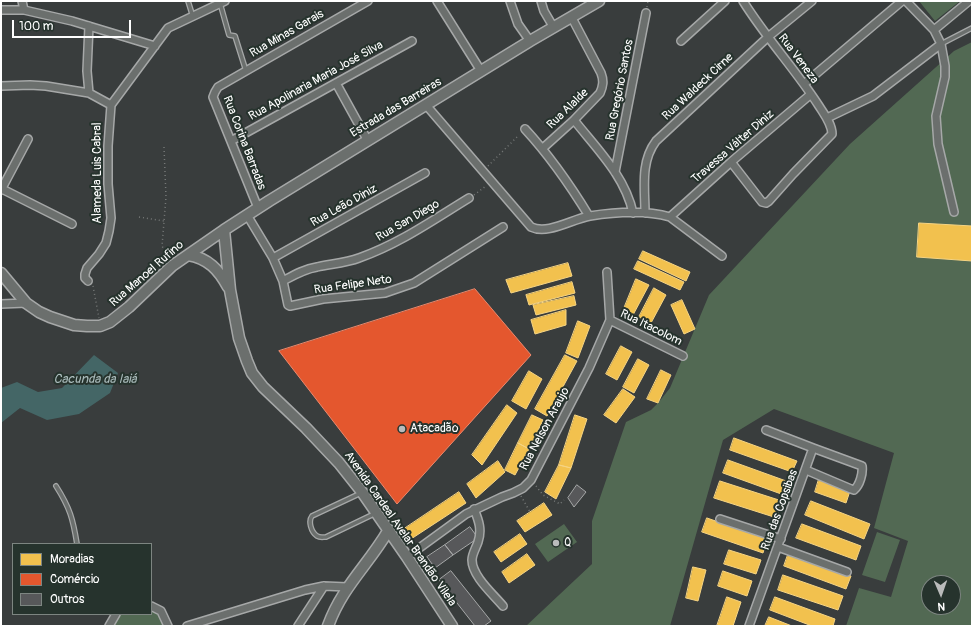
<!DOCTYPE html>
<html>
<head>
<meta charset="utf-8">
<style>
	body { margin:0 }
	#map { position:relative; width:973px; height:627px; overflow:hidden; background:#393d3d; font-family:Pangolin,sans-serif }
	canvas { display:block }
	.frame { position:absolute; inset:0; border:2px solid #fff; pointer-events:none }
	.legend { position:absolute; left:12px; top:543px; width:140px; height:72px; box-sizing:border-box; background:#26332d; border:1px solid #7d8581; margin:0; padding:5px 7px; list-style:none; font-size:12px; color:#fff }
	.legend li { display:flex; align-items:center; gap:8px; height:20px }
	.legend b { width:20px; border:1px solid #7d8581 }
	.north { position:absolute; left:921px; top:575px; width:40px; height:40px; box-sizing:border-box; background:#26332d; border:1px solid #7d8581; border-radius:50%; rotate:178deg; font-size:11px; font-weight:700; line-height:16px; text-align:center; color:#fff }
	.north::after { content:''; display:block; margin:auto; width:14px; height:18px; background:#babbbb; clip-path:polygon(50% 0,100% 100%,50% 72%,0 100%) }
	.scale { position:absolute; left:12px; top:20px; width:119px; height:18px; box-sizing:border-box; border:2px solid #fff; border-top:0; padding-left:5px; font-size:12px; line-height:14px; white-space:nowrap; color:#fff; -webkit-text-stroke:3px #26332d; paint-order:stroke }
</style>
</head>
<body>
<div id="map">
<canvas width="973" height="627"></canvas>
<div class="frame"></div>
<ul class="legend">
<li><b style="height:11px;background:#f2c14e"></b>Moradias</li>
<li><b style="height:11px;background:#e4572e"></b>Comércio</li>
<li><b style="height:11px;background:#57585a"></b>Outros</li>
</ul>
<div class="north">N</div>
<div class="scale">100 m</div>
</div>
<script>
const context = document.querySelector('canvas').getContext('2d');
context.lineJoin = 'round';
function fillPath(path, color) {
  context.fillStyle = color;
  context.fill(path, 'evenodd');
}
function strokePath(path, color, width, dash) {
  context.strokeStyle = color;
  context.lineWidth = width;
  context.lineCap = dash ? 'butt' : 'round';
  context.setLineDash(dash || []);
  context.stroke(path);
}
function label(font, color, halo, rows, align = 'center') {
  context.font = font + ' Pangolin,sans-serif';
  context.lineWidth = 4;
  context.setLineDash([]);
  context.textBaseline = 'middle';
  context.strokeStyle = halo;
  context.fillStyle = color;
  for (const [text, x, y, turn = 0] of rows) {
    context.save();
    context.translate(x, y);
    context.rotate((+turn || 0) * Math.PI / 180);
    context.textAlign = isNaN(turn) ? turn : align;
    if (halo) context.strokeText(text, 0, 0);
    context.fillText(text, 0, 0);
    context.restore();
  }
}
fillPath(new Path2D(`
	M919 1H960L935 21Z
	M972 42V626H846L859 588 891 597 908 541 874 528 894 453 774 409 723 440 670 626H526L592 564V521L626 422 651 410 658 403 670 388 709 295 850 144 954 51ZM929 583H953V607H929Z
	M564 524 577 542 548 562 535 544Z
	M877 532 900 540 885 582 862 575Z
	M151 610 159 614 165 626H114L119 614H151Z`), '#526953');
fillPath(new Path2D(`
	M94 355 118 373 110 393 79 414 47 420 20 408 1 423V388L17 382 38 392 62 388Z`), '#466');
const homes = new Path2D(`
	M919 223 972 226V261L917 257Z
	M643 251 690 272 686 281 639 259Z
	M638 261 684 282 680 290 634 269Z
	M568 263 572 276 511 293 506 280Z
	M636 279 649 285 633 315 623 311Z
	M572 282 575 293 529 305 526 295Z
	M654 288 666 295 651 323 639 317Z
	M574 296 576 305 536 315 533 305Z
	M682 300 695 329 684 334 671 305Z
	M566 310V325L535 334 531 320Z
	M578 321 590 326 578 358 566 353Z
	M621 346 632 352 617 380 606 374Z
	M565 355 577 361 547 416 535 409Z
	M638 359 649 365 634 393 623 387Z
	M661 370 671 375 658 403 647 399Z
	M529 371 542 379 526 409 512 401Z
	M623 389 635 397 616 423 604 415Z
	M507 405 517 413 482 465 472 455Z
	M532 415 543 420 529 449 518 443Z
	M575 415 587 419 571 468 559 465Z
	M734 438 797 461 792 472 730 450Z
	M518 443 529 449 515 475 505 470Z
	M728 460 789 482 784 495 723 473Z
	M498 461 505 472 476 498 467 484Z
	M559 465 571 468 556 499 545 492Z
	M819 479 850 491 846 503 815 492Z
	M720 481 782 501 777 518 714 498Z
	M459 492 466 503 411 539 404 529Z
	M811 501 870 524 864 539 805 515Z
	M544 503 552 515 525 532 517 521Z
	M707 518 767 539 763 553 702 532Z
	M802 524 861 546 856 560 796 538Z
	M520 534 527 544 501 562 494 552Z
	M729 550 761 560 756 574 724 564Z
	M789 552 851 576 846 589 784 566Z
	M527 554 535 565 509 583 502 572Z
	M693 567 706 570 698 601 686 598Z
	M723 571 752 581 747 596 718 586Z
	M783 575 843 596 838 610 778 590Z
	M727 597 741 602 733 626H717Z
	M775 597 835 619 833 626H812L770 610Z
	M769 617 792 626H765Z`);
fillPath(homes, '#f2c14e');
strokePath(homes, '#f6d483', 1);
const shops = new Path2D(`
	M475 289 531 355 397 504 279 351Z`);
fillPath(shops, '#e4572e');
strokePath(shops, '#ec896d', 1);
const building = new Path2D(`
	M577 485 586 492 574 507 568 498Z
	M470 527 478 538 453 555 445 545Z
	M445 545 453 555 435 568 427 557Z
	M451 571 491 621 484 626H475L439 580Z`);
fillPath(building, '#57585a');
strokePath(building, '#a6a8a8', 1);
const service = new Path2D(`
	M188 1 193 17
	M220 3 229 35 235 36 246 71
	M941 44 972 28
	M56 486C70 508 73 519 77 544
	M361 493 312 516C308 521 311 532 317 536 320 538 323 537 326 537L376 513`);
const minor = new Path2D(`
	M22 1 24 10
	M437 1 481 71
	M510 1 518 24 530 41
	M541 1 544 11 554 28
	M906 1 934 30 941 44 945 66V77L936 116 938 144 954 212
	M1 10H24L72 21 155 46
	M89 26 87 71 89 93
	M934 30 969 1
	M681 41 725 1
	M336 83 368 141
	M804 84 902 1
	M1 86 30 85 46 86 89 93 111 105
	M426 105 531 227C548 235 572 219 590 216 615 212 646 210 670 217L722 256
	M827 118 873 96 941 44
	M574 120C597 149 625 176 633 213
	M525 129C550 156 570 185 589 216
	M231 141 412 41
	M543 148 574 120 600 93C603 86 604 81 601 73L572 18
	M731 162 762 202 766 203 769 201 793 174 832 134C832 124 824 114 819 106 796 70 766 38 743 1
	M615 172 646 13
	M2 189 72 224
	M1 190 28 139
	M258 208 213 97 215 92 218 87 368 1
	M645 213C645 189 640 162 656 141L768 37 812 1
	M247 215 273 258 283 281 288 305 290 306 323 299 385 293 414 283 503 227
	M670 217 731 162 811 94
	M273 258 425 173
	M88 281 85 278V274L87 268 99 254 106 243 109 231 111 218 108 184V146L111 105 168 28 225 1
	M283 281C294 275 304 269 317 267 330 264 346 263 359 258 399 244 433 220 469 198
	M1 304 26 303
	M610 320 683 356
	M806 470 851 489 854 490C860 485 863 473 862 466L813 448
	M474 509C479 521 482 530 478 542 476 548 472 554 472 560 472 576 493 594 503 606
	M720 519 781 539
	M778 547 847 572
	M407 557 466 514 502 497 513 493 523 488 531 480 589 368 610 320 607 272
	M151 606 161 611 168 626
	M109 626 116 614
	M187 626 305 590 324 586 347 587
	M298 626 324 586
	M749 626 813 448 766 430`);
const secondary = new Path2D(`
	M224 230 230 290 239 338 247 361 252 373 263 387 306 428 339 463 362 492 407 557 452 626
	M188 255C208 258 219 270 228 287
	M1 273 26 303 39 312 50 317 74 325 87 326H100L110 322 129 307 172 266 224 230 269 201 530 41 599 1
	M328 626C342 587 368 565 388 531`);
strokePath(service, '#a6a8a8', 6);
strokePath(minor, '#a6a8a8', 10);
strokePath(secondary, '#a6a8a8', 13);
strokePath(new Path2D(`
	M647 7 648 1
	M164 147 166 197 162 246 168 257
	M488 166 519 135
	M474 195 486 186
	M139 217 164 221
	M93 286 99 318
	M536 486 543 495 560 504 564 500
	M521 496 530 512`), '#757877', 1.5, [1, 3]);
strokePath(service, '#6b6f6d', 3.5);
strokePath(minor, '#6b6f6d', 7);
strokePath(secondary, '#6b6f6d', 10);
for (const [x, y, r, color] of [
	[402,429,4,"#babbbb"],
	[556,543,4,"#babbbb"]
]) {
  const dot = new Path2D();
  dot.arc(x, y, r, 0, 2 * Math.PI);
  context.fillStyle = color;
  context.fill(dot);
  strokePath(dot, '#26332d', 1.5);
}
label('12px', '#fff', '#26332d', [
	["Rua Minas Garais",287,34,-30],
	["Rua Veneza",798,59,53],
	["Rua Apolinaria Maria José Silva",316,81,-29],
	["Rua Waldeck Cirne",698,87,-43],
	["Rua Gregório Santos",620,90,-79],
	["Estrada das Barreiras",396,108,-31],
	["Rua Alalde",568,109,-44],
	["Rua Corina Barradas",244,143,69],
	["Travessa Válter Diniz",733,147,-41],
	["Alameda Luis Cabral",98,173,-90],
	["Rua Leão Diniz",344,206,-29],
	["Rua San Diego",408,221,-30],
	["Rua Manoel Rufino",147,274,-41],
	["Rua Felipe Neto",353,285,-8],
	["Rua Itacolom",651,328,26],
	["Rua Nelson Araujo",545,429,-62],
	["Rua das Copsibas",780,510,-70],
	["Avenida Cardeal Avelar Brandão Vilela",400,529,55]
]);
label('12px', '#fff', '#26332d', [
	["Atacadão",410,429],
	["Q",564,543]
], 'left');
label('italic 13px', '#abbcbc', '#26332d', [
	["Cacunda da Iaiá",95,380]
]);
</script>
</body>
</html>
